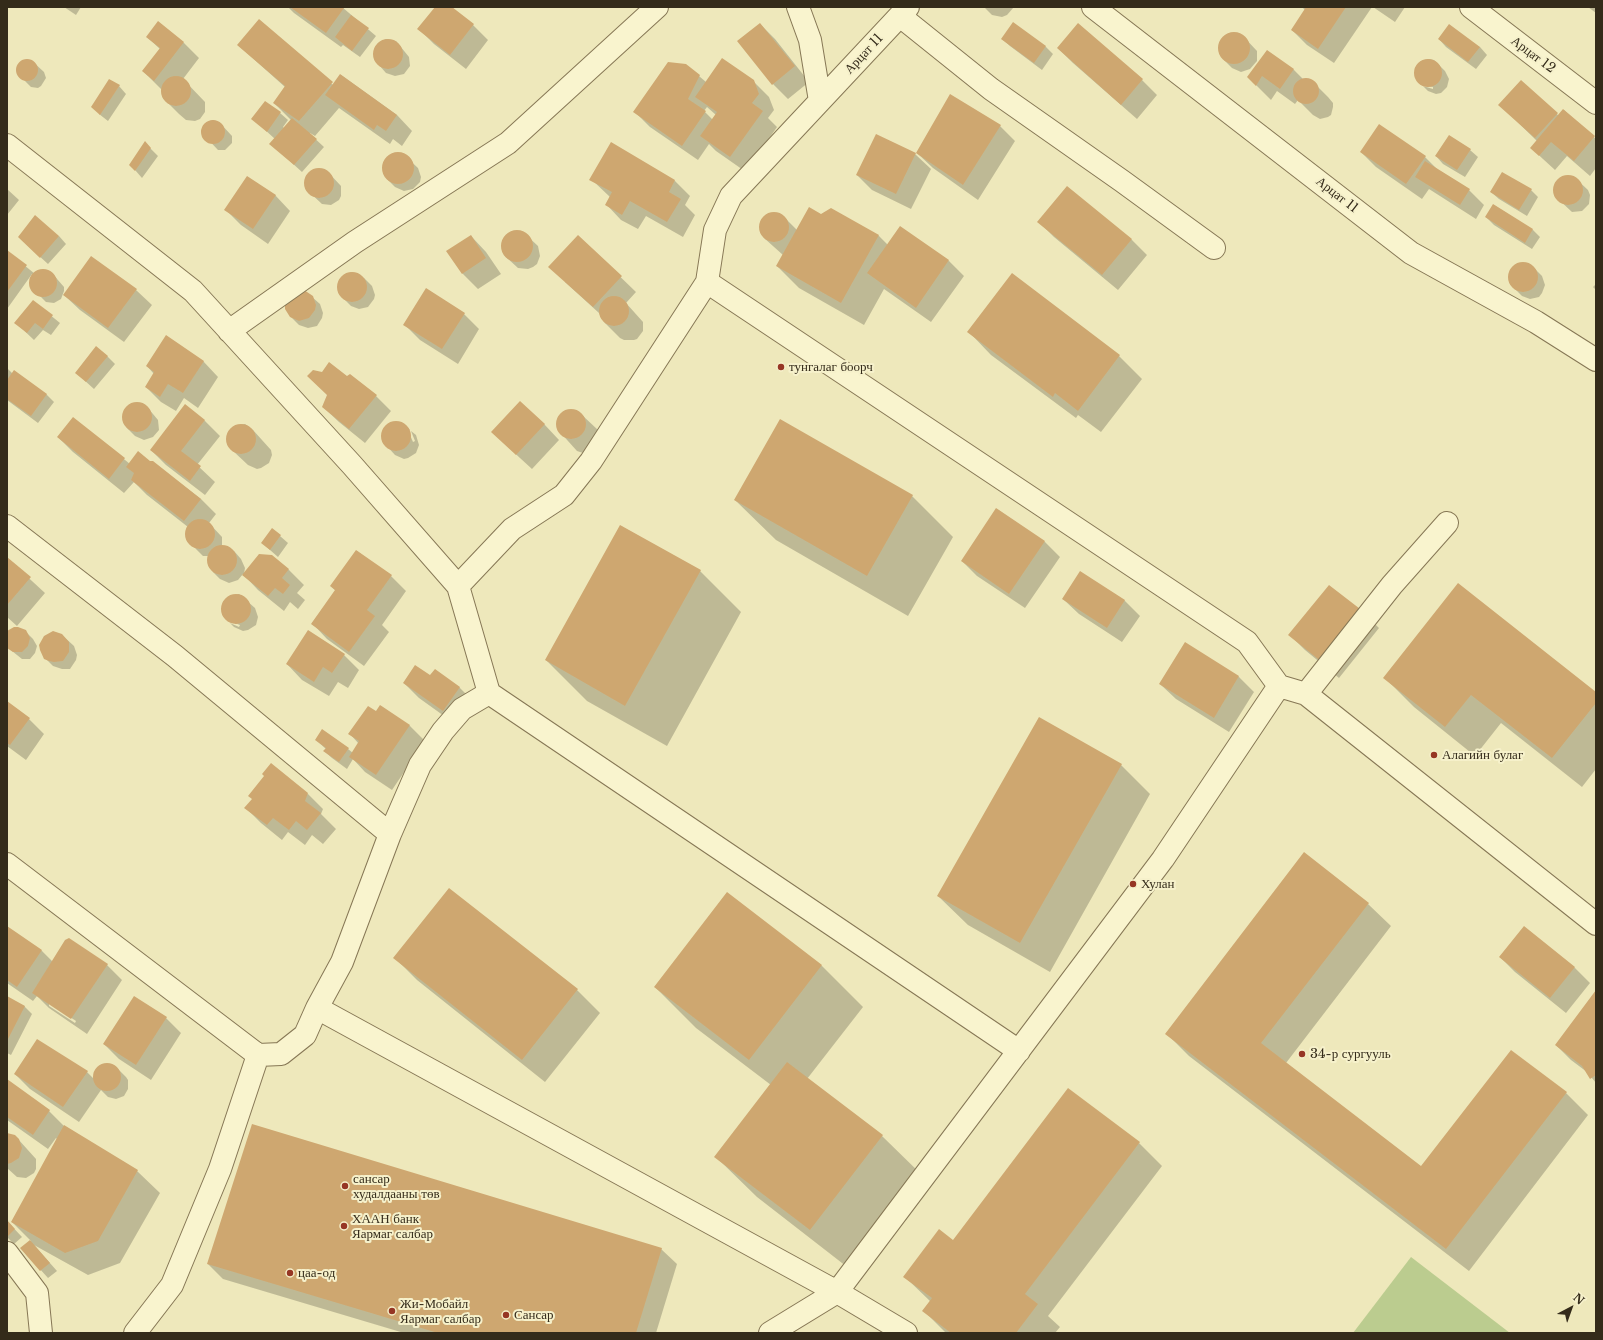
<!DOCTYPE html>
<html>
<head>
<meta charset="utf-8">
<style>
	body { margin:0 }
	#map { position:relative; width:1603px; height:1340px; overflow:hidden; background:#eee8bb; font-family:"Libre Baskerville",serif }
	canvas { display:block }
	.frame { position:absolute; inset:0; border:8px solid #342b1a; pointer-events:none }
	.north { position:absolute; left:1551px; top:1288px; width:40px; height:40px; -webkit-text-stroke:3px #f6f1cb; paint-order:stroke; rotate:41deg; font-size:11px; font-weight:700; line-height:16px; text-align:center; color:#342b1a }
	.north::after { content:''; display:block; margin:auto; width:14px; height:18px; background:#342b1a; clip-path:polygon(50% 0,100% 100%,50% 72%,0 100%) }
</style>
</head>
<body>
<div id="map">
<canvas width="1603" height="1340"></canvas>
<div class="frame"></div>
<div class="north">N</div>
</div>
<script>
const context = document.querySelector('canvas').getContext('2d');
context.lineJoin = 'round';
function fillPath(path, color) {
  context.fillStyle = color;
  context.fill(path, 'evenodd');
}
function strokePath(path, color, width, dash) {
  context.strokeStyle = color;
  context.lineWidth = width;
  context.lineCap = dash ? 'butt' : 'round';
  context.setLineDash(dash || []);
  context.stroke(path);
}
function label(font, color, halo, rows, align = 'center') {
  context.font = font + ' "Libre Baskerville",serif';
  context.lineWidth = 4;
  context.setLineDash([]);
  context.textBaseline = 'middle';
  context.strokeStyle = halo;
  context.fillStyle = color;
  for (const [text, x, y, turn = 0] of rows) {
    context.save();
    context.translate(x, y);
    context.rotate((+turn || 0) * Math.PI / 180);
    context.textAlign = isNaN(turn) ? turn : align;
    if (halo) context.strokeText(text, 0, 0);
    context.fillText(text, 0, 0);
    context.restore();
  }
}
fillPath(new Path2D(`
	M1411 1257 1510 1333H1353Z`), '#bbcc8f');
fillPath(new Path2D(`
	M64 7H81L76 15Z
	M288 7H342L376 36 360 57 343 45 341 47 294 13Z
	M436 7H451L473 25 488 40 466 69 434 44 419 29Z
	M984 7H1014L1007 15 1002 17 992 15Z
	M1302 7H1372L1334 63 1307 45 1292 30 1305 10Z
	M1373 7H1405L1395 22Z
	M1588 7H1596V13Z
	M158 23 184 43 199 58 183 79 205 102V112L200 119 195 121 186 120 179 114 163 98 161 89 143 71 160 49 147 37Z
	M760 24 775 39 809 82 788 99 773 84Z
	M1013 24 1046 47 1053 54 1042 70 1010 46 1002 39Z
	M1237 33 1242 35 1257 51V61L1250 69 1241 72 1232 68 1224 60 1219 51 1220 42 1227 34Z
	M386 39 396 41 409 57 410 66 404 74 395 76 386 73 379 65 374 57V52L378 43Z
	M1439 39 1480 47 1487 55 1476 69 1446 47Z
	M238 45 334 85 341 75 397 115 412 131 402 146 393 139 390 144 339 108 315 136 310 133V134L324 147 302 172 271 144 275 139 253 119 265 102 280 113 288 120 283 127 284 128 291 120 274 103 285 87Z
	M1058 48 1142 80 1157 95 1137 119 1073 63Z
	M1267 51 1294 70 1304 80 1313 82 1328 97 1333 103V107L1331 115 1328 117 1320 119 1313 115 1298 100 1295 104 1277 91 1271 100 1248 77Z
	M1429 59 1434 60 1445 71 1449 79 1447 87 1441 93 1436 94 1428 91 1423 86 1433 89V87L1421 85 1415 76V68L1421 61Z
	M24 60H31L44 72 46 78 41 86 38 88 31 87 18 74 17 68Z
	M686 65 706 82 753 81 769 97 774 110 768 118 777 127 746 172 716 151 709 144 698 160 650 127 635 112ZM707 107 716 115 713 120 704 111Z
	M1521 81 1559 116 1564 110 1596 139V168L1590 176 1567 156 1555 170 1531 148 1537 141 1500 105Z
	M119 86 126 94 108 121 99 114Z
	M213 120 220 123 232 136V143L225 150H218L202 133 204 126 210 121Z
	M1000 126 1015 141 978 200 933 168 917 153Z
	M145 143 158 156 142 178 135 170Z
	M611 144 675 181 690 196 685 205 695 215 683 237 646 216 638 229 621 220 606 204 610 197 591 179Z
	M1470 150 1478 157 1465 177 1443 164 1436 156Z
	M1361 152 1425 157 1440 172 1469 190 1484 205 1476 219 1429 189 1422 199 1376 167Z
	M393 154H403L418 168 421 177 420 182 413 189 404 191 395 187 387 179 383 170V165L389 157Z
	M915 154 931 169 911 209 872 190 857 175Z
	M322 169 327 171 341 186V196L339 200 331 205 322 204 307 190 305 181 306 177 313 170Z
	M1564 176H1573L1588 190 1590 195 1589 204 1582 211 1572 212 1557 198 1554 190V186L1560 178Z
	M1067 187 1132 240 1147 255 1118 290 1054 237 1039 222Z
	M7 189 19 200 7 215Z
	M1531 190 1538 197 1527 216 1499 199 1491 192Z
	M275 195 290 211 268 244 241 225 226 210Z
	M1494 205 1533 230 1540 237 1532 249 1494 225 1486 217Z
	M777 213 785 218 797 230 821 215 879 236 888 245 900 227 949 261 964 276 931 322 884 289 864 325 799 288 777 266 783 255 764 238 760 230 761 221 768 214Z
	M513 232H523L538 246 540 256 537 264 533 267 528 269 518 268 506 257 503 253 502 243 508 234Z
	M59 236 66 244 48 264 26 244Z
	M471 236 486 252 501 274 478 289 463 274 448 252Z
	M578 236 636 292 626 303 643 322V331L637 339 634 340H624L620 338 604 322 599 313 565 282Z
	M7 251 35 274 43 270 51 272 64 287V291L61 299 54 303 46 302 32 288 30 284 32 274 7 309Z
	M91 257 136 290 152 305 124 342 80 310 64 295Z
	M1525 263 1534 268 1542 276 1545 285 1542 293 1539 297 1530 299 1522 296 1514 288 1510 280 1509 276 1513 268 1516 265Z
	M351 272 355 273 364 278 372 286 375 295 374 299 368 307 359 309 351 306 343 298 338 290V285L342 277Z
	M1012 275 1119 356 1142 379 1101 432 1078 415 1076 418 991 355 969 332Z
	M1596 284V290L1593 287Z
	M312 297 320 304 323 313 322 318 317 326 308 328 299 325 291 317Z
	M33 301 60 323 51 335 43 330 34 340 16 323Z
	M464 314 479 329 458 364 420 340 404 324Z
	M107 356 115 364 94 389 84 380Z
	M203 361 218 377 198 408 184 398 176 411 161 402 146 387 154 374 147 366Z
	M7 368 13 374 46 394 54 402 38 423 7 400Z
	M347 377 376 396 391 411 365 443 339 422 323 407Z
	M140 403 148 408 158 420 159 430 153 437 144 440 135 436 127 428 123 420 124 411 130 404Z
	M185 406 205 421 220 436 197 465 215 482 205 495 166 465 151 450Z
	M574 410 582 415 598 430 586 454 577 451 559 431 557 423 561 414 564 411Z
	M73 418 130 464 152 462 201 499 216 514 209 523 222 537V547L225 546 234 551 241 559 245 568 244 574 272 556 289 570 304 585 297 593 305 600 298 609 290 602 284 611 258 590 243 574 238 580 229 583 220 579 213 572 208 563 209 556H203L188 541 186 532 188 527 147 495 134 482 124 493 73 452 58 437Z
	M395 422 404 424 410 430H408L413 442 415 441 411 431 416 435 419 445 416 453 408 458 404 459 395 455 384 443 382 435 386 426Z
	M245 424 253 430 271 450 272 455 269 463 261 468 257 469 248 465 232 450 228 442V433L235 426Z
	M544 424 559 440 532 469 508 447Z
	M912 496 953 537 908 616 776 540 735 500Z
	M997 509 1045 542 1060 557 1025 608 977 576 962 561Z
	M621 526 700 571 741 612 667 746 587 701 546 660Z
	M272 529 288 543 278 557 262 543Z
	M357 551 391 576 406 591 382 625 389 632 364 666 327 639 312 623 336 591 331 586Z
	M7 558 45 593 17 626 7 617Z
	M239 594 255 608 258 617 256 625 248 630 243 631 234 627 230 623 239 627 240 625 229 621V622L222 611 223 602 230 596Z
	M1063 599 1124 600 1140 616 1122 642 1079 614Z
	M1364 613 1379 628 1339 678 1305 650 1290 635Z
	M25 631 33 639 37 646 35 653 30 659H22L7 647V633Z
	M62 635 74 646 77 655 76 660 70 669H62L53 666 45 658Z
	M1185 644 1239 677 1254 692 1229 732 1176 699 1160 684Z
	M344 655 359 670 348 688 338 682 329 696 302 680 287 664Z
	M430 677 459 687 474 702 458 726 419 698 404 683Z
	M1385 678 1596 694V769L1582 787 1501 723 1475 756 1414 707Z
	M7 703 29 719 44 734 26 760 7 746Z
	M381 706 410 726 425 741 392 790 365 772 353 759 347 769 332 758 324 751 326 749 316 740 348 749 353 753 359 744 350 734 376 713Z
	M1121 765 1150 794 1050 972 968 925 938 896Z
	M308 794 323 809 321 814 336 829 323 844 312 835 305 845 288 832 282 840 261 823 246 808Z
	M449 889 577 990 600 1013 545 1082 417 980 395 958Z
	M727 893 822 966 863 1007 807 1079 882 1136 923 1176 851 1270 757 1197 716 1157 771 1085 696 1028 655 987Z
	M1368 904 1391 926 1286 1063 1422 1168 1566 1093 1588 1115 1469 1271 1189 1056 1166 1033Z
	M7 927 42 951 53 962 107 965 122 980 87 1034 49 1008 37 996 33 1001 7 983ZM49 1003 76 1021 75 1023 49 1006Z
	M1524 927 1575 968 1590 983 1566 1013 1515 972 1500 957Z
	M1596 991V1083L1587 1072 1571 1060 1556 1045Z
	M7 997 24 1006 32 1014 11 1055 7 1053Z
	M166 1018 181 1033 151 1080 119 1059 104 1044Z
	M105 1064 115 1066 126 1077 128 1080V1089L124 1096 116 1099 108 1097 101 1090 79 1122 30 1089 15 1074 87 1072 93 1078 98 1068Z
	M7 1081 49 1111 64 1126 137 1171 160 1193 120 1263 88 1275 34 1245 57 1271 48 1278 21 1248 31 1241 12 1222 57 1139 56 1138 48 1149 7 1120Z
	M7 1134 18 1139 36 1159V1169L34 1173 26 1178 17 1177 7 1168Z
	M1139 1143 1162 1166 1048 1316 1060 1327 1055 1333H946L924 1311 931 1302 904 1276 953 1241Z
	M7 1221 22 1237 14 1244 7 1237Z
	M661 1249 677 1264 656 1333H404L223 1279 208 1264Z`), '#0003');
fillPath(new Path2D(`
	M290 7H343L344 8 326 33Z
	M435 7H452L474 24 450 55 417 29Z
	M1306 7H1346L1318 49 1291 30Z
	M351 15 369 28 352 51 335 37Z
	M259 19 333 82 299 121 273 103 285 86 237 45Z
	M158 21 184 42 154 81 142 71 160 48 146 37Z
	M1013 22 1046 46 1034 63 1001 39Z
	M760 23 795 66 772 85 737 41Z
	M1078 23 1143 79 1121 105 1057 48Z
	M1449 24 1480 47 1468 62 1438 39Z
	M1218 48a16 16 0 1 1 32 0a16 16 0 1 1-32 0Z
	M373 54a15 15 0 1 1 30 0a15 15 0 1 1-30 0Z
	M1267 50 1294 69 1280 89 1262 76 1256 86 1247 77Z
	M722 58 754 80 759 94 752 103 763 111 730 157 700 136 717 112 695 97Z
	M16 70a11 11 0 1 1 22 0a11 11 0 1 1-22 0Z
	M1414 73a14 14 0 1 1 28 0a14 14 0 1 1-28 0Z
	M668 62 686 64 700 75 688 99 706 111 682 146 633 112Z
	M340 74 397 115 386 131 377 125 374 130 325 95Z
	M161 91a15 15 0 1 1 30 0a15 15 0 1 1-30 0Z
	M1293 91a13 13 0 1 1 26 0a13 13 0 1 1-26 0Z
	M109 79 120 85 100 115 91 107Z
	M1521 80 1558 113 1535 138 1498 105Z
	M950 94 1001 125 963 185 916 153Z
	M265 101 281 112 267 132 251 119Z
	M1563 109 1595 136 1574 161 1551 142 1539 156 1530 148Z
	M292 118 317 139 294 165 269 144Z
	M201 132a12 12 0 1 1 24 0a12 12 0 1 1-24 0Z
	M1379 124 1426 156 1406 184 1360 152Z
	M876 134 916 153 896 194 856 175Z
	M1449 135 1471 149 1457 170 1435 156Z
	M145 141 151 148 135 171 129 165Z
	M611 142 675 180 669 192 681 199 667 222 630 201 622 215 605 205 612 192 589 180Z
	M382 168a16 16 0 1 1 32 0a16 16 0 1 1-32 0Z
	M1425 161 1470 189 1460 205 1415 177Z
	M304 183a15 15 0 1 1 30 0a15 15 0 1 1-30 0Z
	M1502 172 1532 189 1519 210 1490 192Z
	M1553 190a15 15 0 1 1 30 0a15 15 0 1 1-30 0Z
	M247 176 276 195 253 229 224 210Z
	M1067 186 1132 239 1102 275 1037 222Z
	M1493 204 1533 229 1525 243 1485 217Z
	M809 207 821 214 831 208 879 235 841 303 776 266Z
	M759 227a15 15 0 1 1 30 0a15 15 0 1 1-30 0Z
	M35 215 59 236 40 258 18 237Z
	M900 226 949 260 916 308 867 273Z
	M501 246a16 16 0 1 1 32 0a16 16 0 1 1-32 0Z
	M471 235 486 258 462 274 446 251Z
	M578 235 622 276 593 307 548 267Z
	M7 250 27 265 7 292Z
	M91 256 137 289 108 328 63 295Z
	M1508 277a15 15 0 1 1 30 0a15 15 0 1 1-30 0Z
	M29 283a14 14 0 1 1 28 0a14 14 0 1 1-28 0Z
	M337 287a15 15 0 1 1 30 0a15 15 0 1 1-30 0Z
	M1012 273 1120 355 1078 411 1055 393 1053 397 967 332Z
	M426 288 465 313 442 349 403 325Z
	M304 290 313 296 316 305 315 310 309 318 299 321 290 317 285 309V304Z
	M599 311a15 15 0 1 1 30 0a15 15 0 1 1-30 0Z
	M33 300 53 315 43 329 35 323 27 333 14 323Z
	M166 335 204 361 183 393 168 384 160 397 145 387 154 372 146 366Z
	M96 346 108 356 86 382 75 373Z
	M329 362 347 376 350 374 377 395 349 429 322 407 327 395 307 376 313 370 322 372Z
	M14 370 47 394 31 416 7 399V380Z
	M520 401 545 424 516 455 491 432Z
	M122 417a15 15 0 1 1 30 0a15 15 0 1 1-30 0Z
	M185 404 205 420 181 451 201 466 190 481 150 450Z
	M556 424a15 15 0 1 1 30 0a15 15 0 1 1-30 0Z
	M73 417 125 458 109 479 57 437Z
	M780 419 913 495 867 576 734 500Z
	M381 436a15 15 0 1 1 30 0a15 15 0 1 1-30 0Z
	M226 439a15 15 0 1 1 30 0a15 15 0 1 1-30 0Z
	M138 451 150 461H153L201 499 184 521 131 480 134 473 126 467Z
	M996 508 1045 541 1009 594 961 561Z
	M185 534a15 15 0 1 1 30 0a15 15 0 1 1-30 0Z
	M620 525 701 570 625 706 545 660Z
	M272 528 281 535 270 550 261 543Z
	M207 560a15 15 0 1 1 30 0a15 15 0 1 1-30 0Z
	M356 550 392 575 367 610 375 616 349 652 311 624 335 590 330 586Z
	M259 554 272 555 289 569 282 578 290 585 283 594 275 588 268 596 242 575Z
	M7 557 31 577 7 605Z
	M1080 571 1125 600 1107 628 1062 599Z
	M1458 583 1596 692V703L1552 758 1471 695 1445 727 1383 678Z
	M1329 585 1364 612 1323 663 1288 635Z
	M221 609a15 15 0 1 1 30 0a15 15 0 1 1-30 0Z
	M14 627H18L26 630 30 638 28 646 22 652H13L7 648V631Z
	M308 630 345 654 332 673 323 667 314 682 286 664Z
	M53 631 62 634 69 642V652L63 661 54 662 49 661 44 659 40 650 39 645 44 636Z
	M1185 642 1239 676 1214 718 1159 684Z
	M415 665 430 675 435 669 460 687 443 711 403 683Z
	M7 701 30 718 10 745 7 743Z
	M380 705 410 725 376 775 349 757 359 741 348 734 368 706 376 711Z
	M1039 717 1122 764 1020 943 937 896Z
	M322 729 349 748 339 762 323 751 326 748 315 740Z
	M271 763 308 793 305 801 321 813 307 830 296 821 289 830 273 818 267 825 244 808 252 799 248 796 264 776 262 774Z
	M1304 852 1369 903 1261 1043 1421 1166 1511 1050 1567 1092 1446 1249 1165 1034Z
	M449 888 578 989 522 1060 393 958Z
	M727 892 822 965 749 1060 654 987Z
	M7 926 42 950 17 987 7 980Z
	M1524 926 1575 967 1550 998 1499 957Z
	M69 938 108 964 71 1019 32 993 65 940Z
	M1596 990V1075L1590 1079 1582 1066 1555 1045Z
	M7 996 25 1006 7 1041Z
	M134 996 167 1017 136 1065 103 1044Z
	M37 1039 88 1071 63 1107 14 1074Z
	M787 1062 883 1135 810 1230 714 1157Z
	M93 1077a14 14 0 1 1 28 0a14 14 0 1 1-28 0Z
	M7 1079 50 1110 33 1135 7 1117Z
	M1068 1088 1140 1142 1025 1294 1038 1304 1016 1333H951L922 1311 932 1298 903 1277 939 1229 953 1240Z
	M252 1124 662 1248 636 1333H438L207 1264Z
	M64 1125 138 1170 98 1241 65 1253 11 1222Z
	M7 1133 15 1135 19 1139 22 1148 19 1158 11 1163 7 1164Z
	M7 1220 15 1229 7 1237Z
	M30 1240 50 1263 40 1271 20 1248Z`), '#cea770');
const minor = new Path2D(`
	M798 7 810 40 820 101 731 196 715 230 707 282 1247 642 1279 686 1306 694 1596 924
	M1093 7 1411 253 1536 322 1596 360
	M1471 7 1596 103
	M900 16 991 89 1122 181 1214 248
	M820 101 908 7
	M7 145 193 291 352 465 458 586 489 693 1019 1051
	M229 331 355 242 508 143 657 7
	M7 526 175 656 390 834
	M458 586 512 529 564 495 591 461 707 282
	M1306 694 1392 585 1447 523
	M7 864 258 1055 281 1054 305 1035 317 1008 342 962 390 834 420 765 443 731 462 709 489 693
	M317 1008 837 1292 906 1333
	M7 1253 37 1293 41 1333
	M135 1333 172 1285 220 1169 258 1055
	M770 1333 837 1292 1163 859 1279 686`);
strokePath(minor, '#867755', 24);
strokePath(minor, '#f9f4ce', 22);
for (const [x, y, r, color] of [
	[781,367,4,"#963624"],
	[1434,755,4,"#963624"],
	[1133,884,4,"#963624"],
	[1302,1054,4,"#963624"],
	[345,1186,4,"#963624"],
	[344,1226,4,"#963624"],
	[290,1273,4,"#963624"],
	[392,1311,4,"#963624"],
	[506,1315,4,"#963624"]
]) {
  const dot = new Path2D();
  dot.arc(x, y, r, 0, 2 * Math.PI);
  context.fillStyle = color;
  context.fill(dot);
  strokePath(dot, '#f6f1cb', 1.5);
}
label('13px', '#342b1a', '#f6f1cb', [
	["Арцат 11",864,54,-47],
	["Арцат 12",1533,55,37],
	["Арцат 11",1337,195,38]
]);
label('13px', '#342b1a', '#f6f1cb', [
	["тунгалаг боорч",789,367],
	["Алагийн булаг",1442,755],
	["Хулан",1141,884],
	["34-р сургууль",1310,1054],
	["сансар",353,1179],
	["худалдааны төв",353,1194],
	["ХААН банк",352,1219],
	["Яармаг салбар",352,1234],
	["цаа-од",298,1273],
	["Жи-Мобайл",400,1304],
	["Яармаг салбар",400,1319],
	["Сансар",514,1315]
], 'left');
</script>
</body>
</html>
